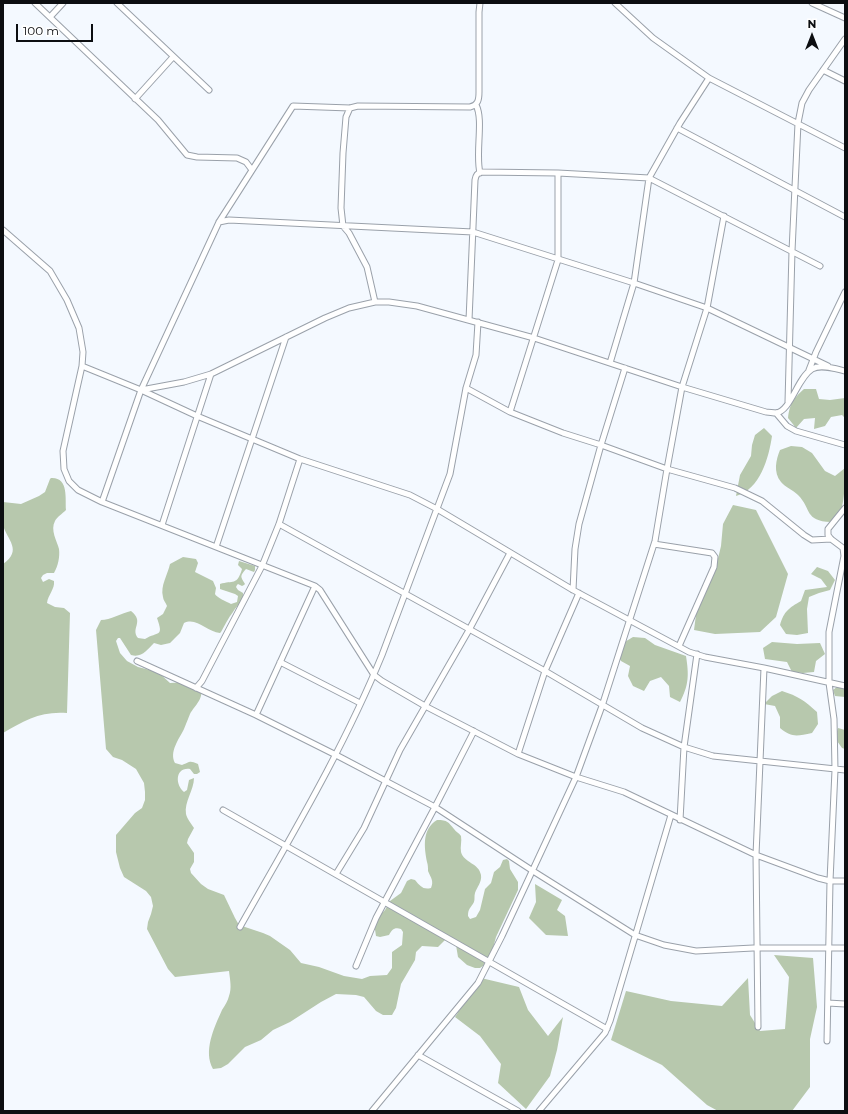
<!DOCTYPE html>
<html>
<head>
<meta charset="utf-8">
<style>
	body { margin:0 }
	#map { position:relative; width:848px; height:1114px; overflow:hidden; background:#f4f9ff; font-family:Montserrat,sans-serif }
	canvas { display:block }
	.frame { position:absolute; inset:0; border:4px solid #0c0e11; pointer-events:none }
	.north { position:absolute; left:792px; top:16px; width:40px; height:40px; -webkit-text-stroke:3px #fff; paint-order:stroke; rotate:0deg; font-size:11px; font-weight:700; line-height:16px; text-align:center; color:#0c0e11 }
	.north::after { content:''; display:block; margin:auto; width:14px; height:18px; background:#0c0e11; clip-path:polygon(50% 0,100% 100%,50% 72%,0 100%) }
	.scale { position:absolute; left:16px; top:24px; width:77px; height:18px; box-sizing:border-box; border:2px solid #0c0e11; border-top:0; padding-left:5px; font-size:12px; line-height:14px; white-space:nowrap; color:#0c0e11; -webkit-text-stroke:3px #fff; paint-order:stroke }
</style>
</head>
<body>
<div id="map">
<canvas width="848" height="1114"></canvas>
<div class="frame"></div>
<div class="north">N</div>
<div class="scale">100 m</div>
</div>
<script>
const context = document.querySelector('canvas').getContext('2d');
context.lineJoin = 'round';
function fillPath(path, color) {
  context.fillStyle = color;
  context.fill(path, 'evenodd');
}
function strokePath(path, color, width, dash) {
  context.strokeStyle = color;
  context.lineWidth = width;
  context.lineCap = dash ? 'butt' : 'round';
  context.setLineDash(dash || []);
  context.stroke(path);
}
fillPath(new Path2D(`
	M804 389H816L819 399 830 400 845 398V418L842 415 831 417 825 426 814 429 815 418 804 419 796 428 788 418C790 403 793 399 804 389Z
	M764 428 772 436C769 457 760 490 736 496L740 475 751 456 752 445 755 435Z
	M791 446 802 447 812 453 825 471 835 476 845 468C845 479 845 508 838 516 837 518 833 521 831 522 804 521 812 509 798 495 793 490 785 487 781 482 773 472 776 460 780 450Z
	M51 478C69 477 65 499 66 510 62 514 57 517 55 521 50 530 57 541 59 549 60 557 58 566 54 573H47L43 575 41 578 43 582 49 579 54 581C55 589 48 595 47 603L55 607 64 608 70 613 67 713C41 711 25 720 3 733V564C23 550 7 540 3 525 1 518 3 509 3 502L21 504 39 496 45 492 50 479Z
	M733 505 756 510 788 574 776 617 760 632 715 634 694 630 697 607 716 567 721 546 723 524Z
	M183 557 196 559 198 563 195 572 213 581 216 588 215 594C216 597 227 602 231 604L237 602 238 596 235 594 220 589V584C233 580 237 586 242 569L238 565 239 561 255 566V570L254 572 246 569C240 576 240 576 245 584L244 585 242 586 238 584 237 585 236 587 238 590 243 593C244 602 237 605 233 612 228 618 225 625 221 632L220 633C207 632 197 617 184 623L180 633 170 643 161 645 154 643C147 650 142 658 131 655L120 638H118L116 641 120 653 127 661 138 667 158 672 170 683 189 682 200 687C205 698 195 705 190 714 188 719 186 724 184 729 179 739 169 752 175 763L182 765C190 762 189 760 198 764L200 772 197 774H194L190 769C175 767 175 785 184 792L187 790 189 780 194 778C194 790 184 802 186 814 187 819 191 823 194 828L188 839 187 843 194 853V862L190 869 191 873 201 884 208 889 224 895 235 918 239 925 263 933 270 936 290 950 301 963 319 967 344 976 362 979 370 976 387 975 392 968V952L402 945 403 932 401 929C394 927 392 930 389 935L380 937 376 936 374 923 376 919 385 910 390 901 401 893 407 881 411 879 415 880C420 886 423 890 431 888 434 881 431 878 428 871 428 868 428 865 427 862 424 847 422 829 437 820 448 820 448 822 454 829 456 832 459 833 461 836 462 841 460 847 461 852 464 863 479 863 481 875 482 882 477 887 475 893 474 896 475 899 474 902 471 908 468 908 468 916L470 919 476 917 480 910 485 889 491 883 494 872 500 867 503 860 507 859 509 861 510 869 518 882V890L496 937 492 952 483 966 480 968H475L467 965 458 957 456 945 446 939 438 947 422 946 416 952 415 960 401 984 396 1008 392 1015H383L376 1011 364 997 356 995 336 994 321 1002 290 1022 273 1030 261 1040 245 1047 228 1064 221 1068 213 1069C203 1051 214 1028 222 1010 225 1005 228 1001 229 996 232 988 230 980 229 971L175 977 168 969 147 929 148 922 151 914 153 906 151 897 146 891 124 877 120 868 116 852V835L135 813 142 808 145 800V792L144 783 136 769 122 760 113 757 106 749 96 630 101 620C110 620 122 613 131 611 145 622 130 628 138 638L145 639C158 631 164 638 157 618L163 614 167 606C166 603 163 600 163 597 160 586 168 574 170 564Z
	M817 567 828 571 835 580 830 590 819 593 809 597 807 609 808 633 797 635 786 634 780 625C784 611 789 608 801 601L805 590 827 587 821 579 811 574Z
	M633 637 645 638 655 645 686 656C689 675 689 685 680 702L670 697 669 686 661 677 650 681 644 691 633 686 628 676 630 666 621 661 616 651 623 643Z
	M772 642 797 644 820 643 825 654 816 661 814 672 803 673 792 672 787 662 765 659 763 648Z
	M838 686 845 687V697L835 696 833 690Z
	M782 691C798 696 805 701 817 712L818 724 812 733C797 736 792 738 780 728V717L775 706 764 704 772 696Z
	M838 728 845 730V749L842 748 835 738Z
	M535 884 562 900 557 910 565 916 568 936 546 935 529 918 536 902Z
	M774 955 813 958 817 1007 810 1039V1087L792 1111H718L707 1105 662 1065 611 1040 626 991 671 1001 722 1006 748 978 750 1015 760 1031 785 1029 789 977Z
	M481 978 519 987 528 1010 548 1036 563 1017 557 1050 550 1076 526 1109 498 1083 501 1064 480 1036 455 1017Z`), '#b7c8ad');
const street = new Path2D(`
	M35 3 158 120 187 155 197 157 237 158 246 162 252 170
	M117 3 209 90
	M615 3 653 38 709 78 845 148
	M812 3 845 18
	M50 17 63 3
	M823 70 845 81
	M135 99 173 57
	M476 105C484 120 475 153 480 173
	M350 108 346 117 343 153 341 208 343 226 349 233 367 267 375 302
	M677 128 845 217
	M219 222 229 220 473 232 634 283 707 308 828 366
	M3 230 50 271 67 300 79 328 83 352 82 366 63 451 64 469 69 481 78 490 102 502 315 586 320 590 374 675 382 681 425 706 518 754 576 777 624 792 756 855 818 878 830 881H845
	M469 320 475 180C476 175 477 173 482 172L558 173 649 178 820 266
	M610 363 634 283 649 178 680 123 709 78
	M82 366 141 390 184 382 211 374 325 318 349 308 375 302H389L417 306 534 338 682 387 766 412C769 412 773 413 776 413 791 411 797 378 812 369 821 364 836 369 845 371
	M809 370 816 352 845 292
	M466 388 510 412 563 433 601 445 667 469 735 488 762 501 804 535 812 540 831 539
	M141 390 197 416 300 459 410 495 437 509 573 590 689 652 705 657 764 668 845 686
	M788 402 792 251 798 123 802 103 809 90 845 39
	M510 412 558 260V173
	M776 413 787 426 796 431 845 445
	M102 502 141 390 219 222 293 106 350 108 358 106 470 107C478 105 479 100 479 92V12L480 3
	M279 524 545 671 642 728 684 747 713 756 845 770
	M162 525 211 374
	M654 544 712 553 715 557 714 567 679 646
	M216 547 286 337
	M573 590 575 549 579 524 601 445 625 368
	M137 661 256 715 336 755 435 807 533 871 635 935 664 945 696 951 753 948H845
	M280 662 360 703
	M196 688 202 681 262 566 279 524 300 459
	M256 715 315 586
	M518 754 545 671 579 593
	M223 810 607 1029
	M680 820 684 747 697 654
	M336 874 364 828 400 750 469 630 510 553
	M240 927C290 838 343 750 382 655L450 474 466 388 476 355 478 322
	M356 966 376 918 435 807 474 731
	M828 1003 845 1004
	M758 1027 756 855 764 668
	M827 1041 830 881 835 770 834 719 829 683V632L844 556 843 548 831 539 828 535V529L845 508
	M418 1055 518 1111
	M372 1111 478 983 502 936 576 777 602 706 655 541 667 469 682 387 707 308 724 216
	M539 1111 605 1033 610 1021 671 815`);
strokePath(street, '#9aa1aa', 7);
strokePath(street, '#fff', 5);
</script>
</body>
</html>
